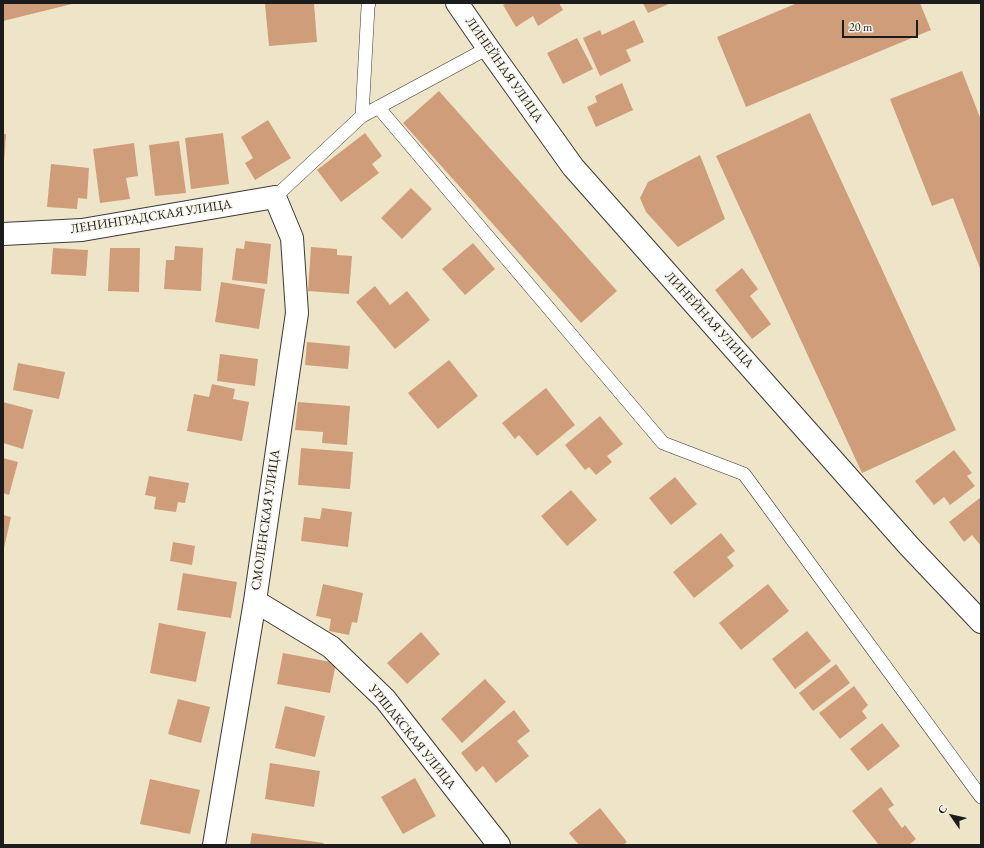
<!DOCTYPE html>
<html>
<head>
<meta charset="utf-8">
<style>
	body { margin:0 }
	#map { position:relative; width:984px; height:848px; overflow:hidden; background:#eee5c8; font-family:"EB Garamond",serif }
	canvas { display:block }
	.frame { position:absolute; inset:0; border:4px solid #1c1c1c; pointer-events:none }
	.north { position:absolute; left:932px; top:796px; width:40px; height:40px; -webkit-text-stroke:3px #f7f3e8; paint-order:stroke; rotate:304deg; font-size:11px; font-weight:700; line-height:16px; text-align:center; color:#1c1c1c }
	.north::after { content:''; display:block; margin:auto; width:14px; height:18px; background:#1c1c1c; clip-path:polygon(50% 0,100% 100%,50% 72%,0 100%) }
	.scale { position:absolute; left:842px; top:20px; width:76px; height:18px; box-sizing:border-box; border:2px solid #1c1c1c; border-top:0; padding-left:5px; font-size:12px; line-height:14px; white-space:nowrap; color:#1c1c1c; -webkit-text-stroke:3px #f7f3e8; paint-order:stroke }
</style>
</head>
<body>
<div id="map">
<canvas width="984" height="848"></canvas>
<div class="frame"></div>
<div class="north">С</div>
<div class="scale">20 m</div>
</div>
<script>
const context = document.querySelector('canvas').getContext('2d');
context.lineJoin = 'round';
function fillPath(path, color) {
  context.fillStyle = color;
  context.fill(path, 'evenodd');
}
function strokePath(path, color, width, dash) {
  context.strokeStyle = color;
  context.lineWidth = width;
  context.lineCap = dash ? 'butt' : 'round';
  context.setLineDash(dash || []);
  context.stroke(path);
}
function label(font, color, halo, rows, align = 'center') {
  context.font = font + ' "EB Garamond",serif';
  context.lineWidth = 3;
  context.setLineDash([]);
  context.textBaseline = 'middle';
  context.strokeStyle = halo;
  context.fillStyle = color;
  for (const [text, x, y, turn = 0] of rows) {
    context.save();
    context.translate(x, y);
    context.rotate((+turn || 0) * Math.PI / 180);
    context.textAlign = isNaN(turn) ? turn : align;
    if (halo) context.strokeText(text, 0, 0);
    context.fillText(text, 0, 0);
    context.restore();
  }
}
fillPath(new Path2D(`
	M3 3H72V4L3 21Z
	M281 3H314L317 42 269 46 265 4Z
	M507 3H559L563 10 538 26 533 16 516 27 503 5Z
	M643 3H671L648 13Z
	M797 3H920L931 30 746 107 717 37Z
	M634 20 644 42 626 50 631 61 600 76 583 38 600 30 602 35Z
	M577 38 593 69 563 84 547 53Z
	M962 71 981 120V271L953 198 932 206 890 99Z
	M622 83 633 110 596 127 587 107 597 102 595 96Z
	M439 91 617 291 581 323 403 123Z
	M810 113 956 430 862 473 716 156Z
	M268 120 291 158 255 180 245 163 253 158 241 137Z
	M223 133 229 184 191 189 185 138Z
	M365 133 382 156 372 164 379 173 341 202 317 170Z
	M3 134H6L4 162H3Z
	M179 141 186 193 155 196 149 145Z
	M134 143 138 176 126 178 130 199 100 203 93 149Z
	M700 155 725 219 678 247 646 212 640 198 648 182Z
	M51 164 89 168 87 199 78 198 77 209 47 207Z
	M411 188 432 209 402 239 381 218Z
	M245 241 271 244 267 284 232 280 236 248 244 249Z
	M473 243 495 269 465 295 442 269Z
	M175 246 203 248 201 291 164 289 166 260H174Z
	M311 247 337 249V255L352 256 349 294 308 291Z
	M53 248 88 250 86 276 51 274Z
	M110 248H140L139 292 108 291Z
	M742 268 758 289 750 296 771 324 752 339 715 290Z
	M221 282 265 289 259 329 215 322Z
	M375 286 390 305 407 291 430 320 395 349 356 302Z
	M307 342 350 346 348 369 305 365Z
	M220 354 258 359 255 386 217 381Z
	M449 360 478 396 438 429 408 393Z
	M18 363 65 372 59 399 13 390Z
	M212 384 235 389 233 399 249 402 242 441 187 431 194 394 209 397Z
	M546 388 575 425 537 456 519 435 515 439 502 423Z
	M3 402 33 410 23 449 3 443Z
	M298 402 350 406 347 445 322 443 323 432 295 430Z
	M600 416 623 444 607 456 612 462 596 475 589 467 585 470 565 445Z
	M301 448 353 452 350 489 298 485Z
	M954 450 972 473 967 476 975 486 950 505 944 497 934 505 915 481Z
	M3 458 18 462 9 495 3 493Z
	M149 476 189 483 185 503 178 502 176 512 154 509 156 497 145 495Z
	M675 477 697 504 671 525 649 498Z
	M571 490 597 520 567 546 541 516Z
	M981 497V546L972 535 964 542 949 522Z
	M322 508 352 512 348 547 301 541 304 517 320 519Z
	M3 515 11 517 4 548 3 547Z
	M721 533 735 551 727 557 734 566 694 598 673 572Z
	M173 542 195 546 192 565 170 561Z
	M183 573 237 582 231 618 177 610Z
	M323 584 363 593 357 623 352 622 349 635 329 631 331 619 316 616Z
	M768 584 789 611 741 650 719 623Z
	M159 623 206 632 196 682 150 673Z
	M807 631 831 661 795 689 772 659Z
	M421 632 440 654 407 684 387 663Z
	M283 653 336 663 330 693 277 684Z
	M836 664 850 683 813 711 799 693Z
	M485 679 506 702 462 743 441 719Z
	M854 686 868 705 862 711 867 718 840 739 819 713Z
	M178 699 210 707 201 743 168 734Z
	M285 706 325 716 315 757 275 748Z
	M514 710 530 731 517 741 529 756 496 783 483 766 476 772 461 753Z
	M882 723 900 746 868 771 850 749Z
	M270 763 320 771 314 807 265 799Z
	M415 778 436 816 403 834 381 797Z
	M150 779 200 790 190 834 140 824Z
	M881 787 894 805 888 809 902 828 905 825 916 839 909 845H879L852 811Z
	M600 808 627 842 623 845H579L569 833Z
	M252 833 324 843 323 845H250Z`), '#cf9d79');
const lane = new Path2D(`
	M378 107 663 443 744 474 981 797
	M362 116 368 7 369 3
	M275 197 362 116 488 48`);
const street = new Path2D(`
	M457 3 488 48 573 167 909 546 981 622
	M3 234 82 230 275 197 292 238 297 313 255 601 214 845
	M255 601 331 647 385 699 499 845`);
strokePath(lane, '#3c3a36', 14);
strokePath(street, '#3c3a36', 24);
strokePath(lane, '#fff', 13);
strokePath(street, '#fff', 22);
label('13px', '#1c1c1c', '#f7f3e8', [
	["ЛИНЕЙНАЯ УЛИЦА",504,70,55],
	["ЛЕНИНГРАДСКАЯ УЛИЦА",151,217,-9],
	["ЛИНЕЙНАЯ УЛИЦА",709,320,48],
	["СМОЛЕНСКАЯ УЛИЦА",266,520,-82],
	["УРШАКСКАЯ УЛИЦА",412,737,51]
]);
</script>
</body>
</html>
